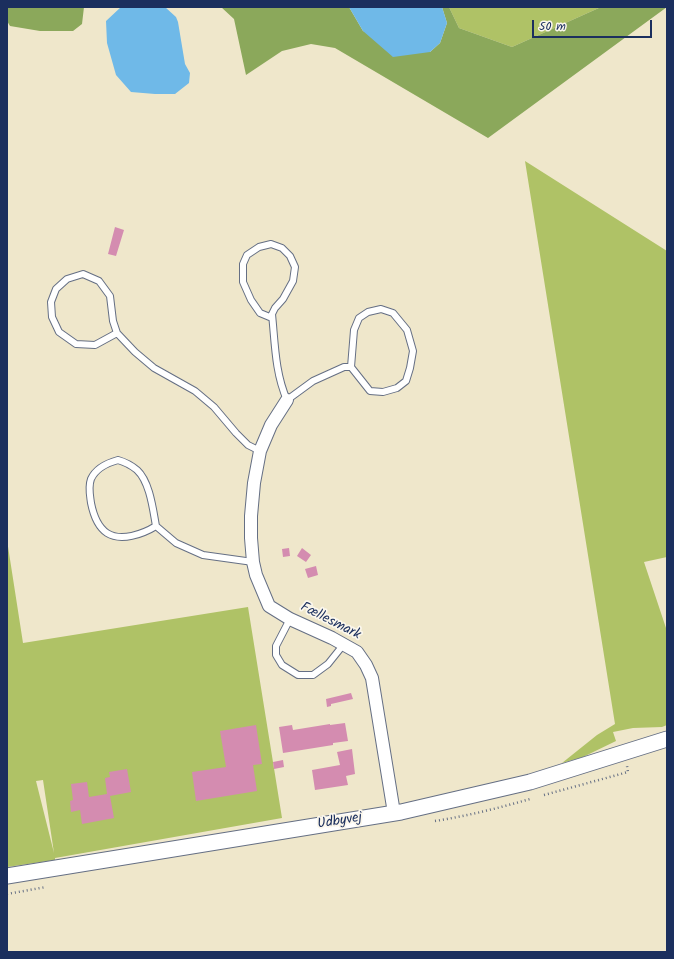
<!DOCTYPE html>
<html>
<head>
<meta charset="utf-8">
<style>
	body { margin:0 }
	#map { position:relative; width:674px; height:959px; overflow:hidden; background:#efe7cb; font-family:Kalam,sans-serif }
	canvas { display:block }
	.frame { position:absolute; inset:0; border:8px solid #1b2f5e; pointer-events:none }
	.scale { position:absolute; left:532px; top:20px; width:120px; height:18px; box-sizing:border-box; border:2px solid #1b2f5e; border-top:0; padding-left:5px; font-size:12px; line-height:14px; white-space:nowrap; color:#1b2f5e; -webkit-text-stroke:3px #fbf7ec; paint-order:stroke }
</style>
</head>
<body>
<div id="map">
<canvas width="674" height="959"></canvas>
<div class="frame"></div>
<div class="scale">50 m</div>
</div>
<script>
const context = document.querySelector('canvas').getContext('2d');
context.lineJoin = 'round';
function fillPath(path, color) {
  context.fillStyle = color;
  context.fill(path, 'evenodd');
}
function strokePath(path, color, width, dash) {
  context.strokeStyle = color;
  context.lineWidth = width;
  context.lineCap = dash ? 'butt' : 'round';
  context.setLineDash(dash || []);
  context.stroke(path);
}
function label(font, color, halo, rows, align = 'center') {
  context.font = font + ' Kalam,sans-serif';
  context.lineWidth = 3.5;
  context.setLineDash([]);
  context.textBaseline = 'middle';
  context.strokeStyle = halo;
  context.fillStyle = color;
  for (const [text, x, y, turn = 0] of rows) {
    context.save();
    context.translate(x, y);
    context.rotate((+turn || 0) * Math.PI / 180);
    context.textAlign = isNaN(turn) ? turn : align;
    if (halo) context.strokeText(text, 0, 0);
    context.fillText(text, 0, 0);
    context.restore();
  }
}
fillPath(new Path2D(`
	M449 7H601L512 47 459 28Z
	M525 161 667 251V557L644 562 667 631V725L662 727 633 728 613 732 616 741 583 757 562 763 597 735 615 724Z
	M7 540 23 643 248 607 282 818 55 858V860L7 867ZM43 780 54 853 36 781Z`), '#afc266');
fillPath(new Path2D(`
	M7 7H84L82 24 73 31H40L10 26 7 21Z
	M221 7H349L363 31 430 52 440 43 447 23 442 7H449L459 28 512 47 601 7H667L488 138 335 48 311 44 282 51 246 75 234 19Z`), '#8ba85b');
fillPath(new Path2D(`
	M121 7H165L176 17 178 22 185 64 190 73 189 83 175 94H155L131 92 116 75 107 43 106 21Z
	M349 7H442L447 23 440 43 430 52 393 57 363 31Z`), '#6fb9e8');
fillPath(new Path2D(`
	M115 227 124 230 116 256 108 254Z
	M289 548 290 556 283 557 282 549Z
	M302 548 311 555 306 562 297 556Z
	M316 566 318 575 308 578 305 569Z
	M351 693 353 699 331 704V706L327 707 326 699Z
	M345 723 348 741 333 743V745L283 753 279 727 292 725 293 730 330 724V725Z
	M256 725 262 764 253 765 257 791 196 801 192 772 226 767 220 731Z
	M352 749 355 774 346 776 348 785 315 790 312 770 340 765 337 752Z
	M283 760 284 767 274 769 273 762Z
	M127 769 131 792 110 796 114 818 82 824 80 810 71 812 70 801 73 800 71 784 87 782 89 797 107 794 105 778 110 777 109 772Z`), '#d48cb0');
const service = new Path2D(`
	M272 318 260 313 251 300 243 282V264L247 255 259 247 271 244 282 248 290 256 295 267 293 281 283 299 275 308 272 314C275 343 275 373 287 400L313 381 344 367H351L370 391 383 392 397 388 406 381 410 368 413 351 407 330 393 313 381 309 368 312 359 318 354 330 351 367
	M117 333 95 345 76 344 59 332 52 317 51 302 56 289 67 279 83 274 99 281 110 296 113 321 117 333 135 352 154 368 195 391 214 407 236 433 248 445 260 451
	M156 526C143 534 121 542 107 533 98 527 93 513 91 503 90 495 88 487 91 479 96 468 107 463 118 460 125 462 131 465 137 470 150 482 153 510 156 526L176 543 203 555 253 562
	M290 619 276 646V655L282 665 298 675H313L328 664 344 644`);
const minor = new Path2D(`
	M287 400 271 425 260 451 254 483 251 516V538L253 562 256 575 269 606 290 619 332 638 357 652 366 665 372 678 394 813`);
const tertiary = new Path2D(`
	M7 876 401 812 530 782 667 739`);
strokePath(service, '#656f84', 8);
strokePath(minor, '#656f84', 14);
strokePath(tertiary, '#656f84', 17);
strokePath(new Path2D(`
	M544 795 628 772 627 766
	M435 821C467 816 499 808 530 799
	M7 894 46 887`), '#656f84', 2.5, [1, 3]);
strokePath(service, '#fff', 6);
strokePath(minor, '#fff', 12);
strokePath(tertiary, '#fff', 15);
label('14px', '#1b2f5e', '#fbf7ec', [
	["Fællesmark",330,622,27],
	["Udbyvej",340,822,-9]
]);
</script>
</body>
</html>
